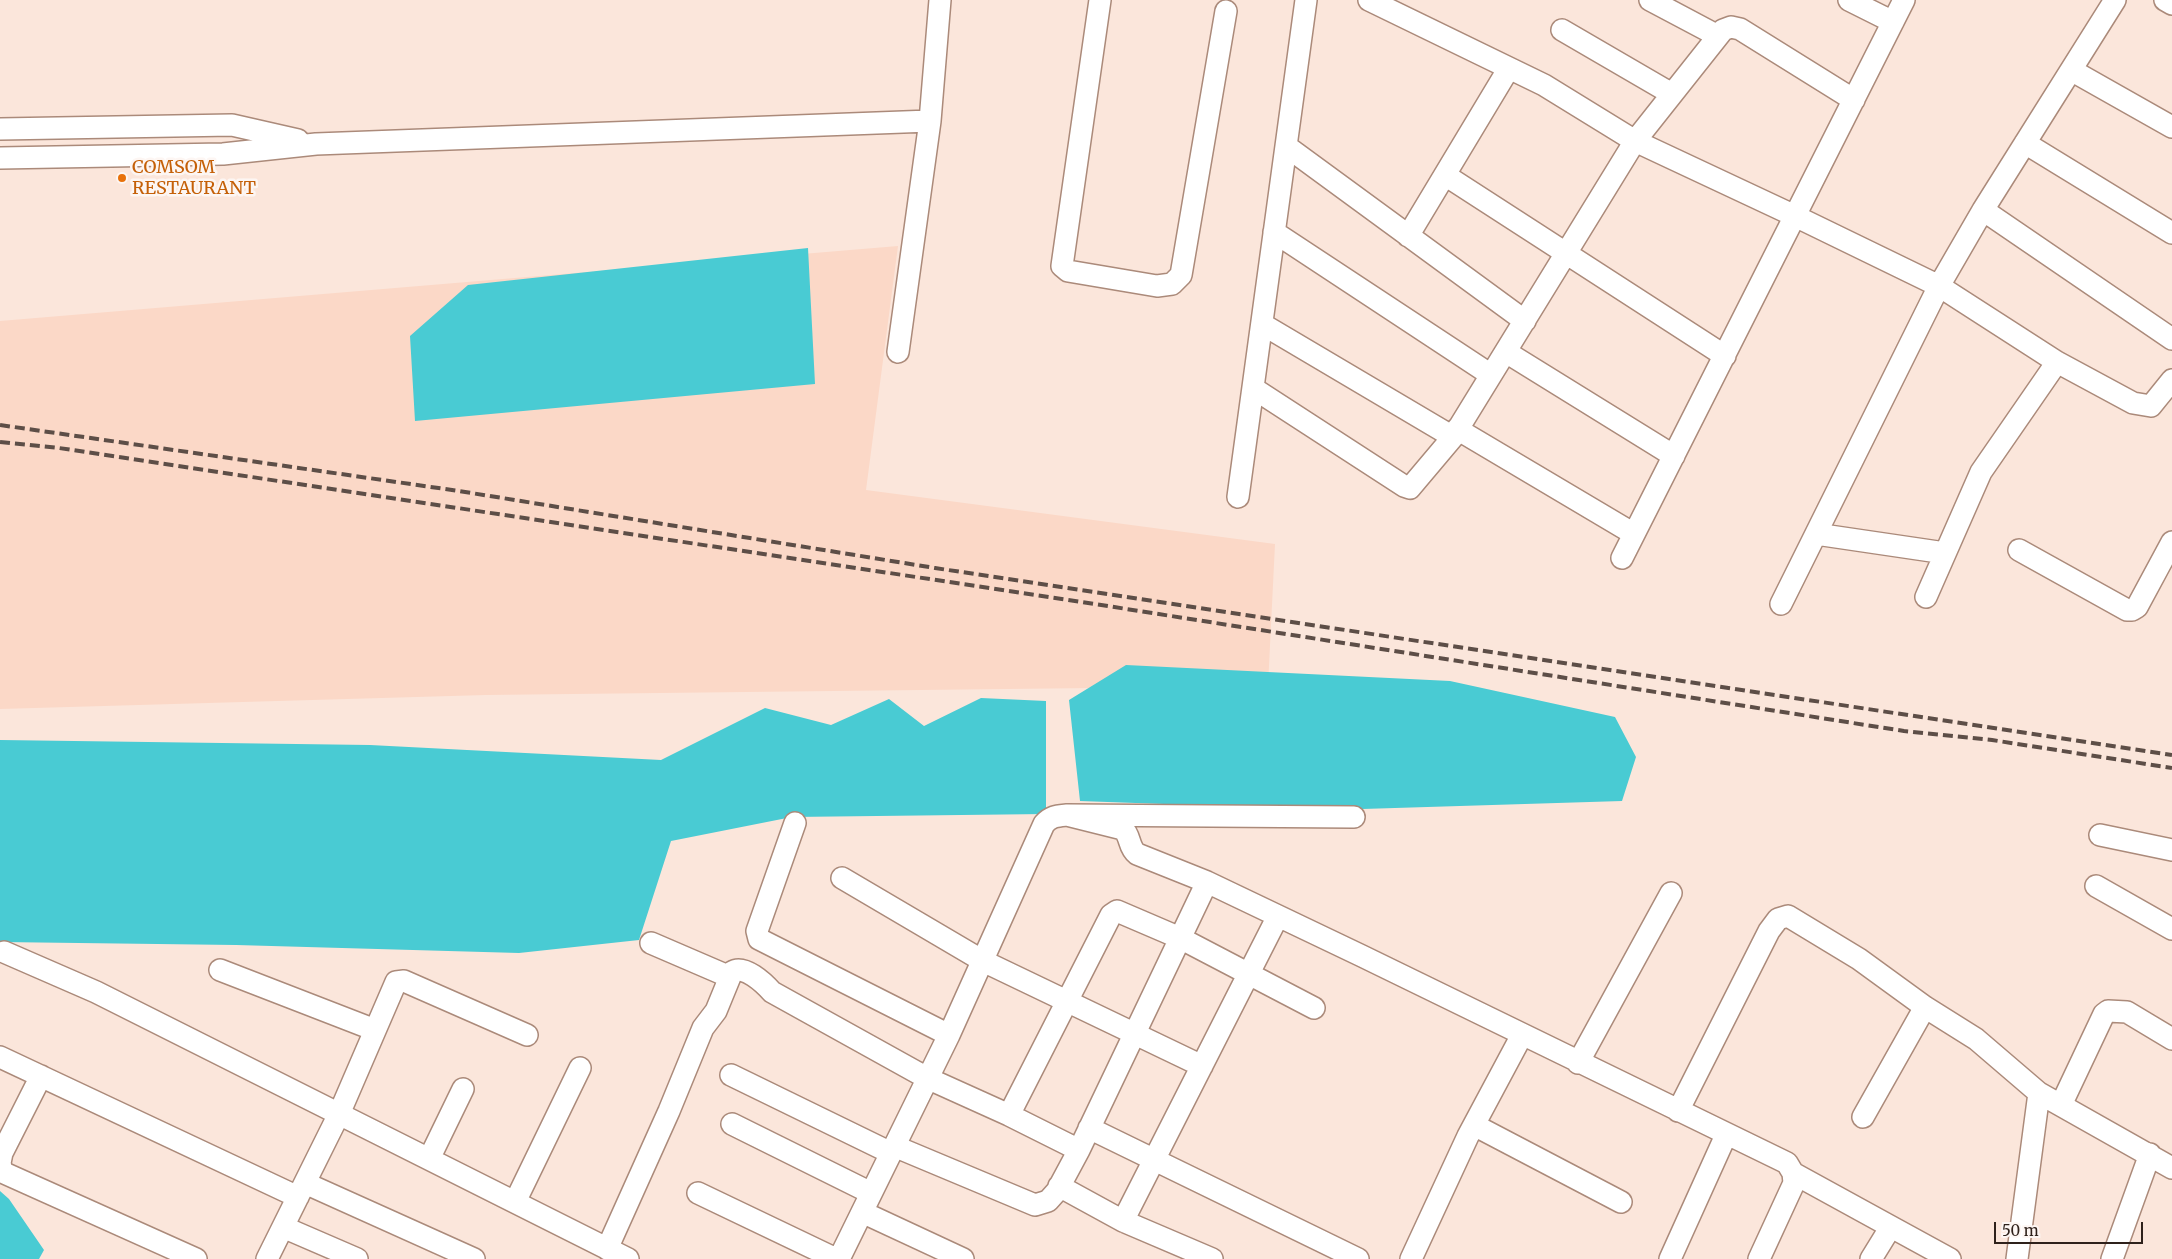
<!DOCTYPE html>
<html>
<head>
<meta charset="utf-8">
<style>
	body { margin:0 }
	#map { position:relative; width:2172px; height:1259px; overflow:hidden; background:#fbe6db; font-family:Merriweather,serif }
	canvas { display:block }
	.scale { position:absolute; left:1994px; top:1222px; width:149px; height:22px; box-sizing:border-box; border:2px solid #2e211b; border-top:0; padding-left:6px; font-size:15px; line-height:18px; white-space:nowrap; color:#2e211b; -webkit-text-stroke:4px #fdf6f3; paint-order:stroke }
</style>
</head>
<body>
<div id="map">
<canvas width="2172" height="1259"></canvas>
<div class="scale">50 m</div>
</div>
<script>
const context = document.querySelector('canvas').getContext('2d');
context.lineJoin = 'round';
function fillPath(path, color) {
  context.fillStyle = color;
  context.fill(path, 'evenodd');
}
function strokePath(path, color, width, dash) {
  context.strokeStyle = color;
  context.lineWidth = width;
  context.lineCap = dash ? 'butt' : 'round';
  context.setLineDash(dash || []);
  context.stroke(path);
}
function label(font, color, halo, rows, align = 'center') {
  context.font = font + ' Merriweather,serif';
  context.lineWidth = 5;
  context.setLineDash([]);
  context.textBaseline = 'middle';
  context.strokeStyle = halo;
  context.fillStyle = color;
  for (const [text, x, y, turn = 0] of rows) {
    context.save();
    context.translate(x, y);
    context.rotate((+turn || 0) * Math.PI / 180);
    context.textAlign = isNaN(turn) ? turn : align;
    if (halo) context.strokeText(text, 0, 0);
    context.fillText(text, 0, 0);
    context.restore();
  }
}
fillPath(new Path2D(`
	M898 246 866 490 1275 544 1268 686 486 695 0 709V321Z`), '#fbd8c7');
fillPath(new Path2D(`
	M808 248 815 384 415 421 410 336 468 285Z
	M1126 665 1450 681 1615 717 1636 757 1622 801 1330 810 1080 801 1069 700Z
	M981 698 1046 701V814L792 817 671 841 639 940 519 953 236 945 0 942V740L370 745 661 760 765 708 831 725 889 699 924 726Z
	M0 1191 9 1199 44 1250 39 1259H0Z`), '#49cbd3');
const minor = new Path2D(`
	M1100 0 1062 266 1068 271 1157 286 1172 284 1181 275 1226 11
	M1369 0 1544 85 1635 141 1795 216 1939 286 2057 362 2133 403 2151 406 2172 380
	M1650 0 1718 36
	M1849 0 1893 22
	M2165 0 2172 4
	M1562 30 1672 94
	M2071 70 2172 127
	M0 129 232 125 298 140
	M2025 143 2172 233
	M1286 146 1525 321
	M0 158 223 154 316 144 930 121
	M1445 175 1725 356
	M1983 210 2172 339
	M1274 232 1491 375
	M1408 236 1509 68
	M1262 324 1453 437
	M898 352 930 121 940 0
	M1506 352 1674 456
	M1253 388 1404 486 1410 488 1453 437 1635 141 1723 30 1731 27 1740 29 1854 100
	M1457 429 1634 534
	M1238 497 1306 0
	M1816 534 1945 553
	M2019 550 2127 610H2132L2137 607 2172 542
	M1622 558 1904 0
	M1926 597 1981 472 2057 362
	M1781 604 1939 286 1983 210 2115 0
	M1067 815 1123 829C1131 836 1128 847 1137 854L1207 882 1362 956 1787 1163 1793 1173 1794 1183 1759 1259
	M795 823 757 931 759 939 949 1035
	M2100 835 2172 850
	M842 878 983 961 1202 1066
	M2096 886 2172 929
	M651 943 730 977
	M4 952 96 992 628 1259
	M220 970 375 1030
	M0 1057 298 1197
	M1578 1063 1671 893
	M731 1075 891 1153
	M41 1076 2 1153 0 1163 2 1172 196 1259
	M2061 1105 2104 1014 2108 1011 2127 1012 2172 1039
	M1678 1111 1769 931 1778 919 1788 916 1859 959 1925 1007 1976 1039 2039 1093 2172 1168
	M1009 1115 1111 915 1117 911 1180 938 1314 1008
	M1863 1117 1925 1007
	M732 1124 871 1193
	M1474 1125 1621 1202
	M1089 1128 1358 1259
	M894 1146 1035 1205 1048 1201 1057 1191 1079 1150 1207 882
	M429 1159 463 1089
	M1793 1173 1886 1224 1887 1233 1871 1259
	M305 1183 474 1259
	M1059 1186 1123 1221
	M698 1193 836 1259
	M515 1202 580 1068
	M862 1212 963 1259
	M1886 1224 1950 1259
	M283 1227 357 1259
	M607 1249 669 1111 703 1028 716 1011 732 972C744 964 764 983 772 992L927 1078 1009 1115 1079 1150
	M267 1259 339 1114 396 982 404 981 527 1035
	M839 1259 949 1035 1044 824C1051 816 1057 816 1067 815L1354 817
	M1212 1259 1123 1221 1278 916
	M1411 1259 1468 1136 1522 1035
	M1670 1259 1726 1135
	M2017 1259 2039 1093
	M2112 1259 2150 1154`);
strokePath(minor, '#ab8a7a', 24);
strokePath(minor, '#fff', 21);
strokePath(new Path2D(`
	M0 425 459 491 935 568 2172 755
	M0 442 59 448 1082 602 1904 731 1992 740 2172 768`), '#5d4e47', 4, [10, 5]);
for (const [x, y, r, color] of [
	[122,178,5,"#e8710a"]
]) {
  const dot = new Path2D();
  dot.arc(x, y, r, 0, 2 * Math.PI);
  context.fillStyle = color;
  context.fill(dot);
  strokePath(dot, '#fdf6f3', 2);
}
label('18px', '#c56008', '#fdf6f3', [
	["COMSOM",132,168],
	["RESTAURANT",132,189]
], 'left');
</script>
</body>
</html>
